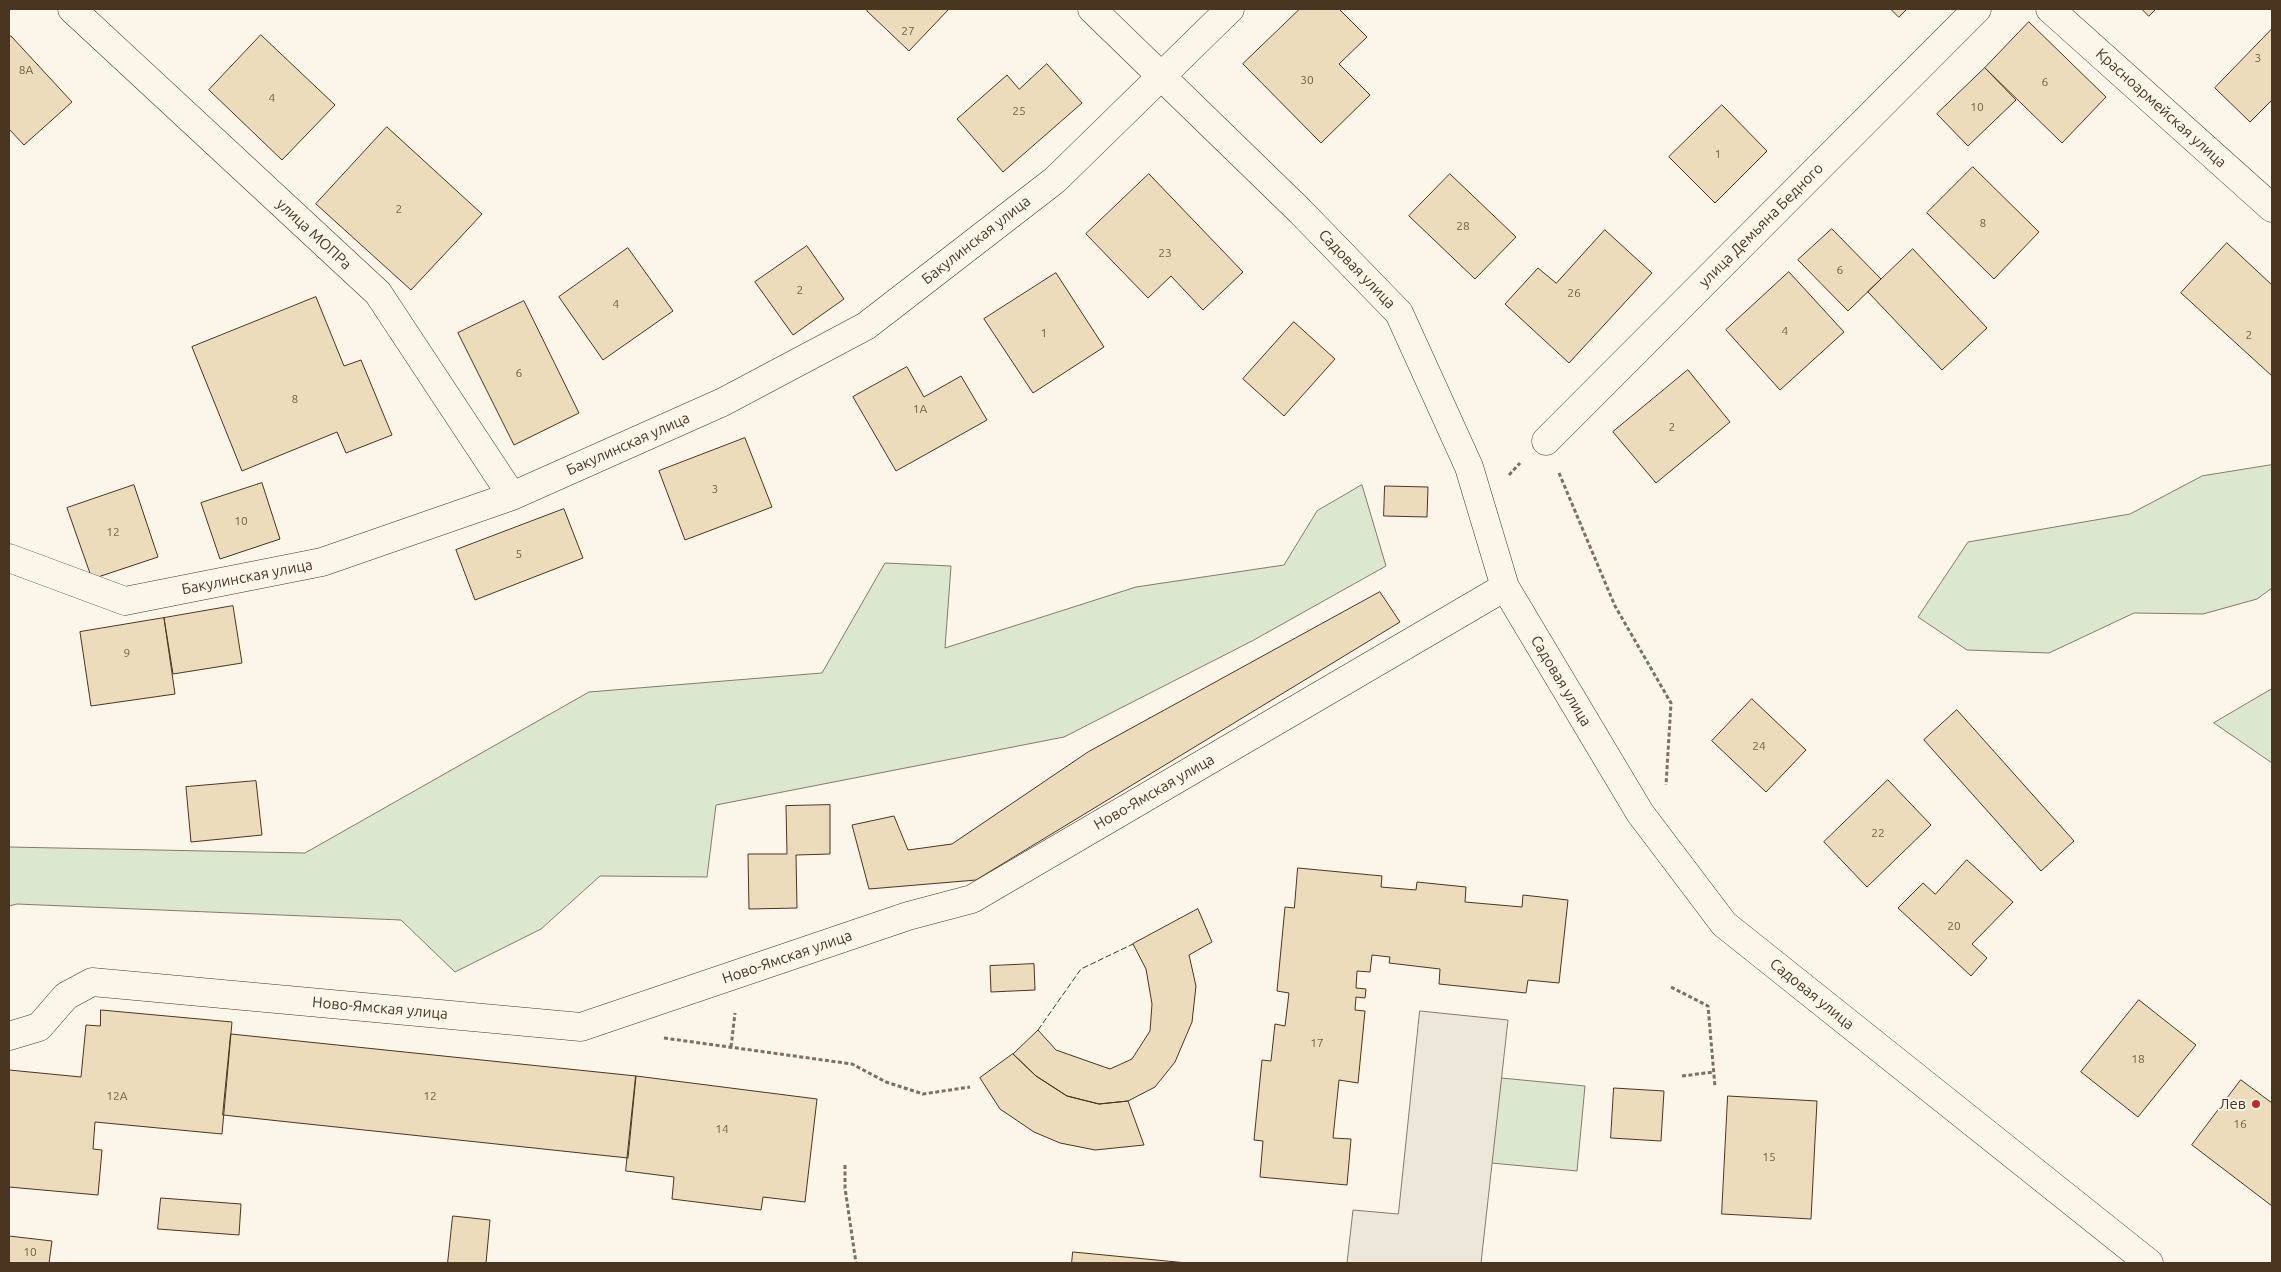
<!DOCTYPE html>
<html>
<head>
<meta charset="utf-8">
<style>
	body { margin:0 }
	#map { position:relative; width:2281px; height:1272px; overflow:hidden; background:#fbf6e9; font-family:Ubuntu,sans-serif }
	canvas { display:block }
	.frame { position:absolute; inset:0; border:10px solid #4a3520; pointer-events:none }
</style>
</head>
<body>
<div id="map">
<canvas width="2281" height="1272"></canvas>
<div class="frame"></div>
</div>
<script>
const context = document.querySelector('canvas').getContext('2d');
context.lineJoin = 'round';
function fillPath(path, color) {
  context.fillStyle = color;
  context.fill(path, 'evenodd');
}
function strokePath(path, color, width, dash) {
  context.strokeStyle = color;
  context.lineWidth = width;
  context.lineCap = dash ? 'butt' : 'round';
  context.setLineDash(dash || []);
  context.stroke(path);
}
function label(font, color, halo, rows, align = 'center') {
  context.font = font + ' Ubuntu,sans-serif';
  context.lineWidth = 4;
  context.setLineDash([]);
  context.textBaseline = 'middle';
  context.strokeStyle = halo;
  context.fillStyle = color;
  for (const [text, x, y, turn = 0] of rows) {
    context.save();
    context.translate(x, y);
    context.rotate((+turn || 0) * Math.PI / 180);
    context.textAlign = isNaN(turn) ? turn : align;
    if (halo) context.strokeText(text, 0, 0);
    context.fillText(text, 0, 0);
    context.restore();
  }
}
const green = new Path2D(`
	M2272 465V588L2257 599 2203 614 2134 613 2049 653 1967 650 1918 617 1968 542 2130 514 2202 476Z
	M1362 485 1386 566 1252 641 1064 737 716 805 707 877 600 876 541 929 455 972 401 920 17 904 9 906V847L305 853 589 692 822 673 885 563 951 566 945 648 1136 587 1284 565 1317 511Z
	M2272 689V763L2214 723Z
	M1501 1078 1585 1086 1577 1171 1491 1163Z`);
fillPath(green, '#dce7d0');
strokePath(green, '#887966', 1);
const parking = new Path2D(`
	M1420 1011 1508 1020 1481 1263H1347L1353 1210 1398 1214Z`);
fillPath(parking, '#ede7d9');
strokePath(parking, '#887966', 1);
const building = new Path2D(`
	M869 9H949L909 51 867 11Z
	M1300 9H1339L1367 37 1339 64 1370 95 1321 143 1243 64Z
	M1891 9H1907L1899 17Z
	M2142 9H2156L2149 16Z
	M2029 22 2106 97 2062 143 1985 68Z
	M2272 29V100L2250 122 2215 88Z
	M261 35 335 105 282 160 209 90Z
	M11 36 72 102 24 145 9 129V38Z
	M1047 64 1082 103 1003 172 957 119 1007 75 1019 89Z
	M1985 68 2016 100 1968 146 1937 114Z
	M1722 105 1767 151 1715 203 1669 157Z
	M387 127 482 214 411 290 316 204Z
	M1973 167 2039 232 1994 279 1927 213Z
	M1149 174 1243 272 1203 310 1171 276 1148 298 1086 234Z
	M1450 174 1516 237 1475 279 1409 216Z
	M1832 229 1881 279 1848 311 1798 260Z
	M1605 230 1652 273 1569 363 1505 304 1538 268 1556 283Z
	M2227 243 2272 285V376L2181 293Z
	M807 246 844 299 793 335 755 282Z
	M628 248 673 311 603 360 559 297Z
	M1913 249 1987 328 1942 370 1868 292Z
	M1789 272 1844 332 1780 390 1726 330Z
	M1056 273 1104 347 1033 393 984 319Z
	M316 297 344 366 361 360 392 435 346 453 337 432 242 471 192 347Z
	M524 301 579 413 514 445 458 333Z
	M1294 322 1335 359 1284 416 1243 379Z
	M907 367 924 397 961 376 987 420 896 471 853 397Z
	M1688 370 1730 422 1656 483 1613 432Z
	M745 438 772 507 685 540 659 471Z
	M262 483 280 539 220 559 201 503Z
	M134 485 158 557 92 579 67 508Z
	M1385 486 1428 487 1427 517 1384 516Z
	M564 509 583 558 475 600 456 550Z
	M1380 592 1400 622 976 880 869 889 852 825 894 816 908 850 952 844 1088 752Z
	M233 606 242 663 173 674 164 618Z
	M164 618 175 694 91 706 80 632Z
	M1752 699 1806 750 1766 792 1712 741Z
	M1957 710 2074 841 2041 871 1924 740Z
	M1888 780 1931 825 1867 887 1824 842Z
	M256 781 262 835 191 842 186 787Z
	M830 805V854L796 855 797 908 749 909 748 854H787L786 806Z
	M1967 860 2013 902 1972 944 1987 958 1971 976 1898 908 1923 883 1935 894Z
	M1298 868 1382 876 1381 887 1416 890 1417 882 1466 887 1465 902 1522 907 1523 895 1568 900 1559 983 1528 980 1526 993 1439 984 1440 969 1389 963 1390 957 1372 955 1370 972 1357 971 1356 988 1366 989 1365 998 1356 997 1355 1010 1365 1011 1358 1083 1339 1080 1333 1138 1351 1139 1347 1185 1260 1177 1263 1141 1254 1140 1262 1060 1271 1061 1275 1024 1285 1026 1289 993 1277 991 1285 907 1294 908Z
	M1198 909 1212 942 1189 955 1196 986 1192 1022 1175 1062 1155 1087 1128 1101 1099 1104 1067 1096 1036 1076 1013 1054 1038 1030 1056 1050 1110 1069 1132 1059 1150 1031 1152 1004 1146 969 1133 944Z
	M1034 964 1035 990 991 992 990 966Z
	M2139 1000 2196 1045 2138 1117 2081 1072Z
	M101 1010 232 1022 222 1134 95 1122 93 1149 102 1150 98 1195 9 1187V1070L81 1077 86 1025 100 1026Z
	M231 1034 636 1076 628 1158 223 1115Z
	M1013 1054 1036 1076 1067 1096 1099 1104 1128 1101 1144 1145 1095 1150 1060 1143 1034 1132 1000 1109 980 1078Z
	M636 1076 817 1099 805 1202 763 1197 761 1210 672 1199 674 1177 626 1171Z
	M2241 1080 2272 1103V1206L2192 1145Z
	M1614 1088 1664 1091 1661 1141 1611 1138Z
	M1728 1096 1817 1101 1811 1219 1722 1214Z
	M161 1198 241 1204 239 1235 158 1229Z
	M453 1216 490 1220 486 1263H448Z
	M9 1236 52 1241 49 1263H9Z
	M1073 1252 1187 1263H1072Z`);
fillPath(building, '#ecdcbc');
strokePath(building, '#4a3520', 1);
const minor = new Path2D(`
	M72 9 378 293 512 496
	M1092 9 1300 211 1399 313 1469 467 1505 587 1640 813 1724 924 2149 1263
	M2050 9 2272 208
	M1546 441 1977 9
	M9 558 125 601 322 562 512 496 723 402 866 326 1055 180 1230 9
	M9 1036 39 1027 66 996 92 982 581 1027 908 916 972 899 1505 587`);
strokePath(minor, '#4a3520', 29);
strokePath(new Path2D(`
	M1559 473 1615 606 1671 703 1666 785
	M1509 475 1520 463
	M1671 987 1708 1006 1715 1087
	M664 1038 852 1064 886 1082 923 1094 970 1087
	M731 1047 735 1013
	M1682 1076 1713 1072
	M845 1165V1188L856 1263`), '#7f6f5c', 3, [4, 2.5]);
strokePath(minor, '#fbf6e9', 28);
strokePath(new Path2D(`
	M1038 1030 1081 969 1133 944`), '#4a3520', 1, [6, 2.5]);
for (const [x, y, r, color] of [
	[2256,1104,5,"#c62828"]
]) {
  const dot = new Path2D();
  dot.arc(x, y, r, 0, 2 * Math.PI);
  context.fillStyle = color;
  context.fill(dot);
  strokePath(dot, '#fbf6e9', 2);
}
label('12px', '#725f47', null, [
	["27",908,31],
	["3",2258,58],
	["8А",26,70],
	["30",1307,80],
	["6",2045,82],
	["4",272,98],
	["10",1977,107],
	["25",1019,111],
	["1",1718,154],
	["2",399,209],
	["8",1983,223],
	["28",1463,226],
	["23",1165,253],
	["6",1840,270],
	["2",800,290],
	["26",1574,293],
	["4",616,304],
	["4",1785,331],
	["1",1044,333],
	["2",2249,335],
	["6",519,373],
	["8",295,399],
	["1А",920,409],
	["2",1672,427],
	["3",715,489],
	["10",241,521],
	["12",113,532],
	["5",519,554],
	["9",127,653],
	["24",1759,746],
	["22",1878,833],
	["20",1954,926],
	["17",1317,1043],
	["18",2138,1059],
	["12А",117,1096],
	["12",430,1096],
	["16",2240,1124],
	["14",722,1129],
	["15",1769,1157],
	["10",30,1252]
]);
label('15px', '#4a3520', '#fbf6e9', [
	["Красноармейская улица",2161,108,42],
	["улица Демьяна Бедного",1761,225,-45],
	["улица МОПРа",314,234,43],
	["Бакулинская улица",976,240,-38],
	["Садовая улица",1357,269,46],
	["Бакулинская улица",628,444,-24],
	["Бакулинская улица",247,577,-11],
	["Садовая улица",1561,681,59],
	["Ново-Ямская улица",1154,792,-30],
	["Ново-Ямская улица",787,957,-19],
	["Садовая улица",1812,994,39],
	["Ново-Ямская улица",380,1008,5]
]);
label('15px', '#4a3520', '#fbf6e9', [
	["Лев",2246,1104]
], 'right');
</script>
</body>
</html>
